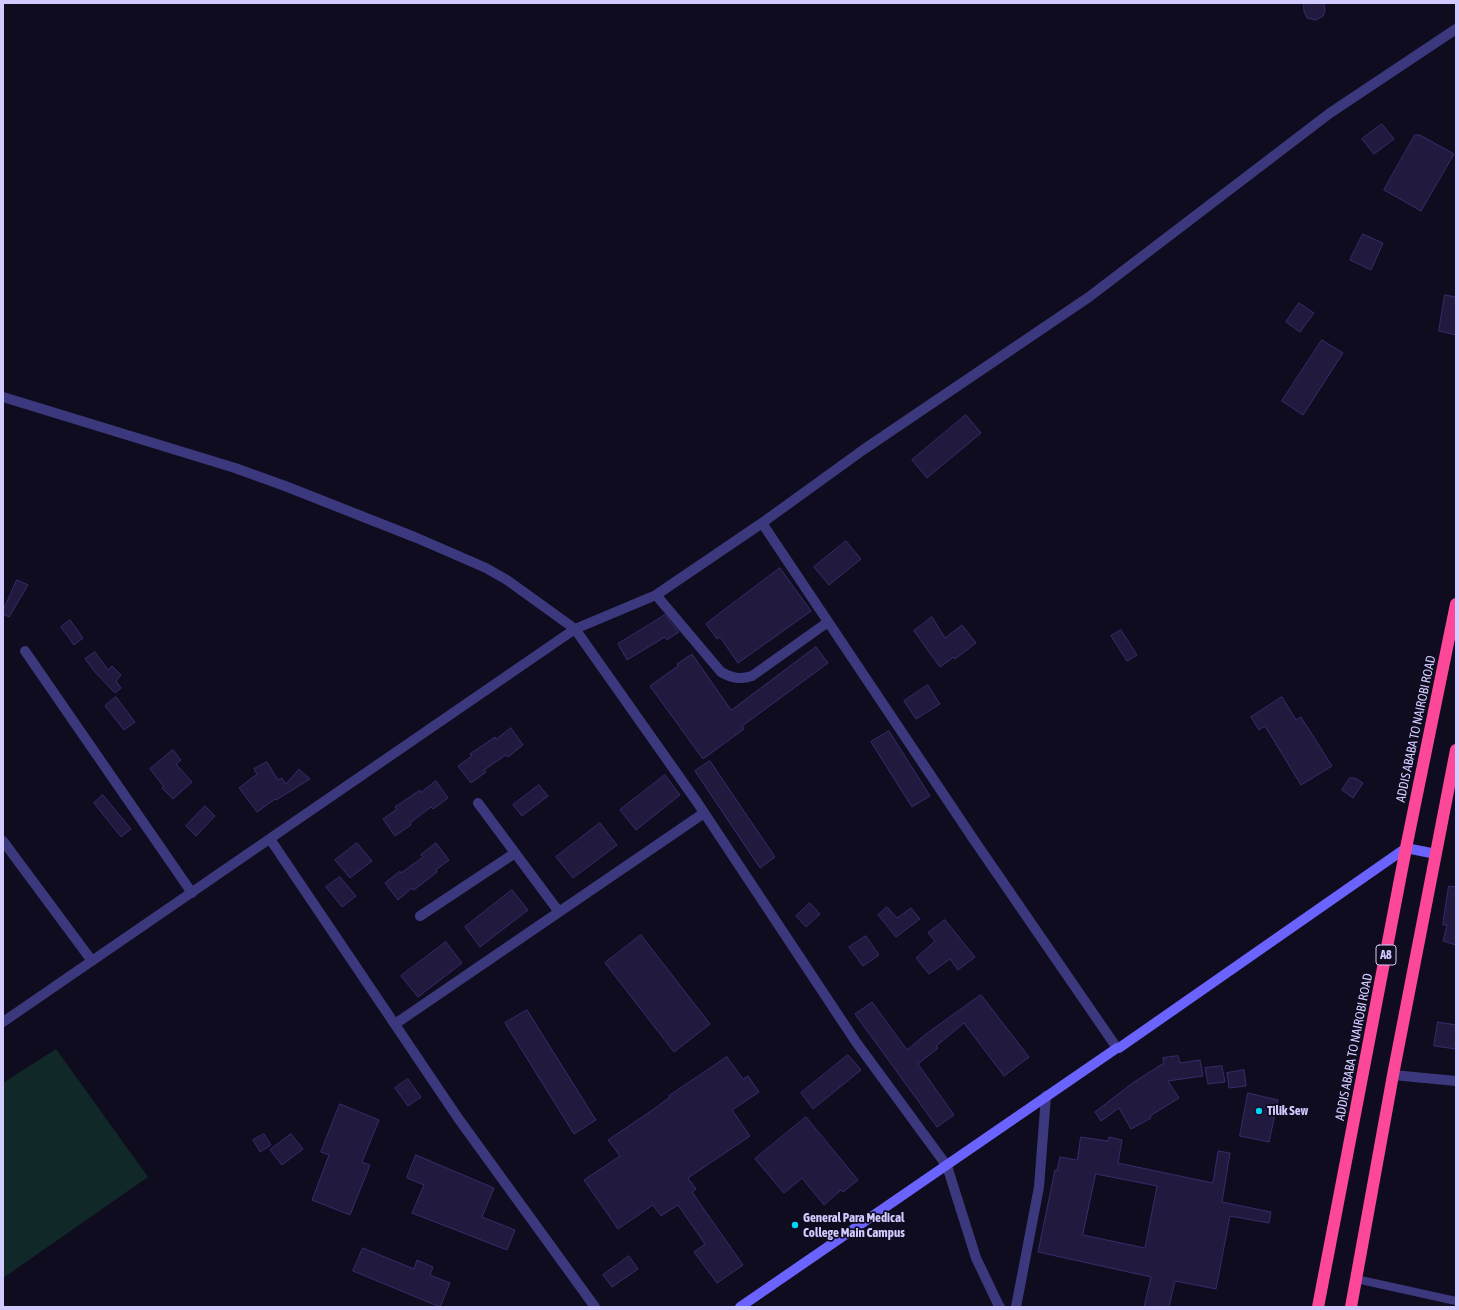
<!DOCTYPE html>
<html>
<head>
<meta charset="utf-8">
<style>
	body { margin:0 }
	#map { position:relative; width:1459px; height:1310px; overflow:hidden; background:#100c1f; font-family:"Asap Condensed",sans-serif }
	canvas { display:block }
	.frame { position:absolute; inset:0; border:4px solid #d2cbff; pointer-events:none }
</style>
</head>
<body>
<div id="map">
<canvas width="1459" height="1310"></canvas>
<div class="frame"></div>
</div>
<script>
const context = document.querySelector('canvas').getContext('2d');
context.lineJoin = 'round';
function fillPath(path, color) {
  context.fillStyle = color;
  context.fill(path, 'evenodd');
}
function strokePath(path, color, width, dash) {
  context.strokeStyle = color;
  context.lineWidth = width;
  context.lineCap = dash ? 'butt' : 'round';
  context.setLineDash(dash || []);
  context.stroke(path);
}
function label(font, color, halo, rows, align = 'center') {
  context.font = font + ' "Asap Condensed",sans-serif';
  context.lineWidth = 3.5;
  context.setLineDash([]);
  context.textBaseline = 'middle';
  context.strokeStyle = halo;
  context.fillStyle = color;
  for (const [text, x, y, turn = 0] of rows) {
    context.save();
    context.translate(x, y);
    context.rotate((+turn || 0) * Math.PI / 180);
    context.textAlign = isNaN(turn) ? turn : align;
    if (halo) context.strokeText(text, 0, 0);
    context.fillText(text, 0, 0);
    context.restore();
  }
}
fillPath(new Path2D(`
	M56 1049 148 1177 3 1278V1083Z`), '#102928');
const building = new Path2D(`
	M1304 3H1324L1325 11 1323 16 1316 20 1307 18 1304 11Z
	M1382 124 1394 139 1374 154 1362 139Z
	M1415 135H1420L1454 154 1421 211 1384 190Z
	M1363 234 1383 243 1371 270 1350 260Z
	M1445 295 1456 297V335L1439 331Z
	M1299 303 1314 313 1300 332 1286 322Z
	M1322 340 1343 353 1303 415 1282 401Z
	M966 415 981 433 927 478 912 460Z
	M846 541 861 559 829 585 814 567Z
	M780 568 811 611 738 663 720 637 717 639 706 624Z
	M17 580 28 585 9 617 3 614V611Z
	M665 615 679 632 667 640 665 637 627 660 618 644Z
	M932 617 945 638 962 625 976 643 955 659 954 657 940 667 914 631Z
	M70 620 83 638 74 645 61 627Z
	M1121 630 1137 655 1127 661 1111 636Z
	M816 647 828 663 742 726 744 729 703 759 650 686 678 666 677 664 692 654 731 710Z
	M95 652 108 670 112 666 121 675 116 681 121 688 115 693 95 672 85 659Z
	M928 685 940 704 916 719 904 701Z
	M116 697 135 722 124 730 105 706Z
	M1282 697 1296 720 1301 717 1332 766 1301 785 1265 726 1259 730 1251 717Z
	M511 728 523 745 508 757 506 755 484 770 486 772 471 783 458 766 472 756 470 754 495 737 496 739Z
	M889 731 930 796 912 807 871 742Z
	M173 750 181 760 176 764 192 782 173 799 162 788 164 787 150 769Z
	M710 761 775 857 760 868 695 771Z
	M267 762 278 780 282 778 286 784 299 769 310 779 276 800 275 799 257 812 239 788 257 774 254 769Z
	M665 775 680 795 636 830 620 810Z
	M1350 778H1355L1363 783 1353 798 1342 790Z
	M436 781 448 798 433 809 431 807 410 823 411 825 395 836 383 819 397 809 395 807 420 790 421 792Z
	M539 785 548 796 522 816 513 805Z
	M103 795 131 829 121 837 94 803Z
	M205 806 215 816 196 836 186 826Z
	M600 823 617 845 573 878 556 857Z
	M357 843 372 861 350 878 335 860Z
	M436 843 449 860 436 870 437 872 414 890 412 888 398 900 385 883 400 871 401 873 423 857 421 855Z
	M340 877 356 896 342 907 326 887Z
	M1449 886 1456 887V945L1443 941 1447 925H1443Z
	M512 890 528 910 480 947 465 927Z
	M810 903 820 914 806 927 796 916Z
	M887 907 897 918 911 908 920 919 896 937 878 915Z
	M945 920 975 957 958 970 950 959 929 974 916 958 935 941 928 933Z
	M641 935 710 1024 674 1052 605 963Z
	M866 936 879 955 863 966 849 947Z
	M446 942 462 963 418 997 401 976Z
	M981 995 1029 1057 1004 1076 964 1023 936 1046 938 1048 918 1064 954 1115 937 1127 855 1014 872 1002 907 1050 926 1034Z
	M527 1010 596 1120 574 1134 505 1023Z
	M1438 1022 1456 1025V1049L1434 1046Z
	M848 1055 861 1070 813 1109 801 1093Z
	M1178 1056 1180 1063 1200 1060 1203 1076 1168 1081 1179 1098 1150 1116 1151 1118 1131 1129 1119 1108 1101 1121 1095 1112 1134 1082 1164 1063 1163 1058Z
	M727 1057 743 1079 748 1076 759 1092 732 1110 750 1136 688 1178 696 1189 692 1192 743 1265 717 1283 694 1252 705 1244 678 1205 661 1216 653 1205 618 1229 584 1180 620 1156 608 1140 654 1109 670 1097 669 1096Z
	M1222 1066 1225 1082 1208 1084 1205 1068Z
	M1244 1070 1246 1086 1229 1088 1227 1073Z
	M408 1079 421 1097 408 1106 395 1088Z
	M1248 1093 1278 1100 1269 1142 1240 1136Z
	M340 1104 379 1120 362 1162 370 1165 350 1215 312 1200 329 1155 321 1152Z
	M806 1117 858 1180 843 1192 841 1190 824 1205 802 1178 784 1193 755 1159Z
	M264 1134 271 1145 260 1152 253 1140Z
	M291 1134 303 1149 282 1165 270 1150Z
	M1081 1137 1108 1141 1109 1137 1122 1140 1118 1163 1213 1183 1218 1151 1230 1153 1222 1202 1271 1212 1269 1223 1230 1216 1216 1289 1175 1281 1169 1307H1144L1151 1277 1038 1252 1055 1170 1057 1171 1060 1157 1077 1160ZM1096 1174 1157 1186 1145 1248 1083 1235Z
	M416 1155 494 1188 482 1217 515 1230 507 1250 412 1213 424 1185 407 1178Z
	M363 1248 414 1269 417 1260 433 1267 430 1275 450 1283 440 1307 353 1271Z
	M629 1256 638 1269 612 1287 603 1275Z`);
fillPath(building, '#22193f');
strokePath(building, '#392b6b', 1);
strokePath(new Path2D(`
	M1356 1279 1456 1301`), '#3c387d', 8);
strokePath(new Path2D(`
	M3 397 235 468 285 486 417 538 486 568 507 580 575 629 697 802 856 1042 947 1166 976 1258 998 1304 1000 1307
	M762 523 974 840 1117 1048
	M656 595 721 672C732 678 740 680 752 676L828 622
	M25 651 192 893
	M478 803 559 912
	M270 839 458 1118 595 1307
	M3 841 92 961
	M420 916 515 853
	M3 1022 575 629 656 595 762 523 863 450 1089 297 1330 113 1456 29
	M395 1024 704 813
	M1393 1075 1456 1081
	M1016 1307 1039 1187 1046 1096`), '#3c387d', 10);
strokePath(new Path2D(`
	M740 1307 1117 1048H1119L1406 848 1436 854`), '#6b63fe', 10);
strokePath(new Path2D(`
	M1318 1307 1406 848 1456 604
	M1351 1307 1393 1075 1456 750`), '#fd4799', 12);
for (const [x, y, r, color] of [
	[1259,1111,4,"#02d4f3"],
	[795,1225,4,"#02d4f3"]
]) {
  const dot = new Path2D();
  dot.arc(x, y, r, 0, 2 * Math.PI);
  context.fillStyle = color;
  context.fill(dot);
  strokePath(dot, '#100c1f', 1.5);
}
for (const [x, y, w] of [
	[1386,955,20]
]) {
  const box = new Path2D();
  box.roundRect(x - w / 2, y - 10, w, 20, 3);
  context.fillStyle = '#100c1f';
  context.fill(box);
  strokePath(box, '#d2cbff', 1);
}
label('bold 12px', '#d2cbff', null, [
	["A8",1386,955]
]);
label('13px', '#d2cbff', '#100c1f', [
	["ADDIS ABABA TO NAIROBI ROAD",1416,729,-78],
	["ADDIS ABABA TO NAIROBI ROAD",1354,1047,-79]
]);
label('bold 13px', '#d2cbff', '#100c1f', [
	["Tilik Sew",1267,1111],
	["General Para Medical",803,1218],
	["College Main Campus",803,1233]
], 'left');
</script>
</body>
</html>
